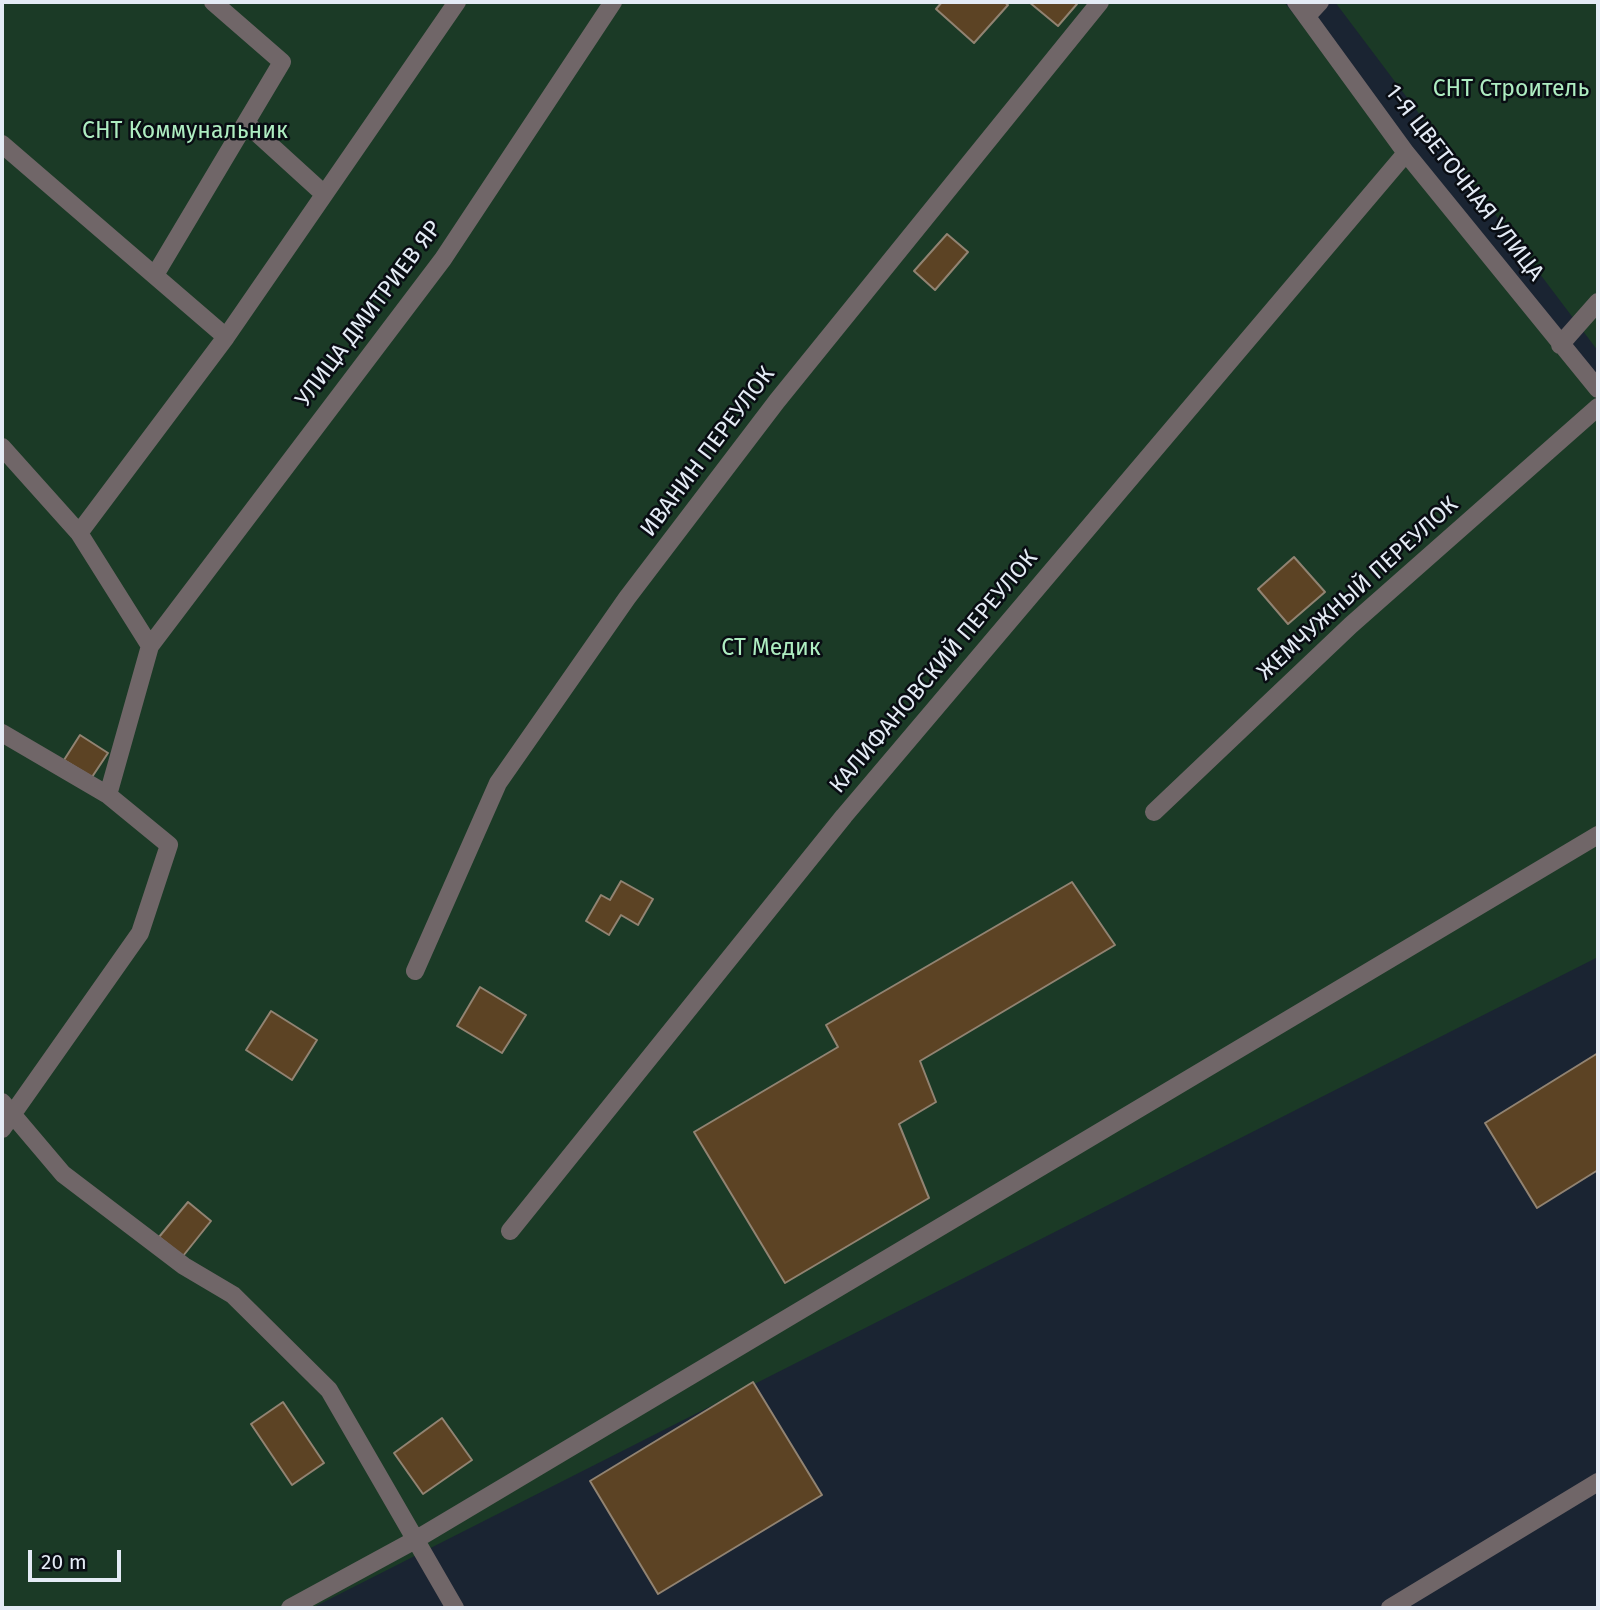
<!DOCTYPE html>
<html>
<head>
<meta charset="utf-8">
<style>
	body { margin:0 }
	#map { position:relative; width:1600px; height:1610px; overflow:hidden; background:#1a2432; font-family:"Fira Sans",sans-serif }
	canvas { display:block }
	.frame { position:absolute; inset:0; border:4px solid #e4ebf5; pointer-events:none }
	.scale { position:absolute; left:28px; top:1550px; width:93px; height:32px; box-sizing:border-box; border:4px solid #e4ebf5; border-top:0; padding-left:9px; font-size:21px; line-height:24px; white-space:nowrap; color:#e4ebf5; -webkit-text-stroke:5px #090d13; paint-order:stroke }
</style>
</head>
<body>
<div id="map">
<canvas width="1600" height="1610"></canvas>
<div class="frame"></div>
<div class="scale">20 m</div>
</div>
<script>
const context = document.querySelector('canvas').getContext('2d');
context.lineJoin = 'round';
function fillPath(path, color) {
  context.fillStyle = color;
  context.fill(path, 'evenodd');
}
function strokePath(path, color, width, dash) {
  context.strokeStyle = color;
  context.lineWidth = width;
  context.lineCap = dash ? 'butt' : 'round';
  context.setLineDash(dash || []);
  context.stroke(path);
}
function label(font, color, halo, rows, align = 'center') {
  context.font = font + ' "Fira Sans",sans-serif';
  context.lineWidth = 5;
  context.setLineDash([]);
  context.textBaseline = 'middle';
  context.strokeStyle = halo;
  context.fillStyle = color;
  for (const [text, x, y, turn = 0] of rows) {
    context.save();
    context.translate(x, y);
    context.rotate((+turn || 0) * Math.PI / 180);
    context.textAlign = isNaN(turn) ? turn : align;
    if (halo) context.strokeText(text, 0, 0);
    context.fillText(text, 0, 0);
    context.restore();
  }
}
fillPath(new Path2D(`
	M2 2H1284L1598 397V957L312 1608H2Z
	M1335 2H1598V351Z`), '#1b3a26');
const building = new Path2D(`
	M942 2H1004L1008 5 974 43 936 9Z
	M1029 2H1074L1077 4 1058 26Z
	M947 234 968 252 935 290 914 271Z
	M1294 557 1325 592 1288 624 1258 589Z
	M80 735 108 753 92 777 64 760Z
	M621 881 653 899 638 925 621 915 609 935 586 921 601 895 610 900Z
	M1072 882 1115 945 920 1061 936 1102 899 1124 929 1198 785 1283 694 1132 838 1047 826 1025Z
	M480 987 526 1015 502 1053 457 1026Z
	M271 1011 317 1040 292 1080 246 1050Z
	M1598 1053V1170L1537 1208 1485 1123Z
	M188 1202 211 1221 183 1256 159 1237Z
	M753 1382 822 1495 658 1594 590 1481Z
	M283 1402 324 1463 292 1485 251 1424Z
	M442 1418 472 1460 423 1494 394 1453Z`);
fillPath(building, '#5c4324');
strokePath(building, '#918372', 2);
strokePath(new Path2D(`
	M1296 2 1406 153 1598 389
	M1307 16 1320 2
	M246 123 324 194
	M2 144 226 337
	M155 275 282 62 213 2
	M1560 345 1598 302
	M2 447 79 533
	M150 646 443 259 613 2
	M2 733 108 795
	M1154 812 1351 625 1598 407
	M415 971 498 783 627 598 777 401 1100 2
	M2 1102 63 1174 184 1266 233 1295 329 1390 455 1608
	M2 1129 140 933 169 845 108 795 150 646 79 533 226 337 457 2
	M510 1231 844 816 1406 153
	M290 1608 415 1540 1598 835
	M1390 1608 1598 1482`), '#706668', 18);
label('23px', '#aeedc1', '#090d13', [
	["СНТ Строитель",1511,90],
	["СНТ Коммунальник",185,132],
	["СТ Медик",771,649]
]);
label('23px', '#e4ebf5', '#090d13', [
	["1-Я ЦВЕТОЧНАЯ УЛИЦА",1464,183,52],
	["УЛИЦА ДМИТРИЕВ ЯР",369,314,-53],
	["ИВАНИН ПЕРЕУЛОК",708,452,-53],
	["ЖЕМЧУЖНЫЙ ПЕРЕУЛОК",1358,589,-42],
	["КАЛИФАНОВСКИЙ ПЕРЕУЛОК",934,672,-50]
]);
</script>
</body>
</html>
